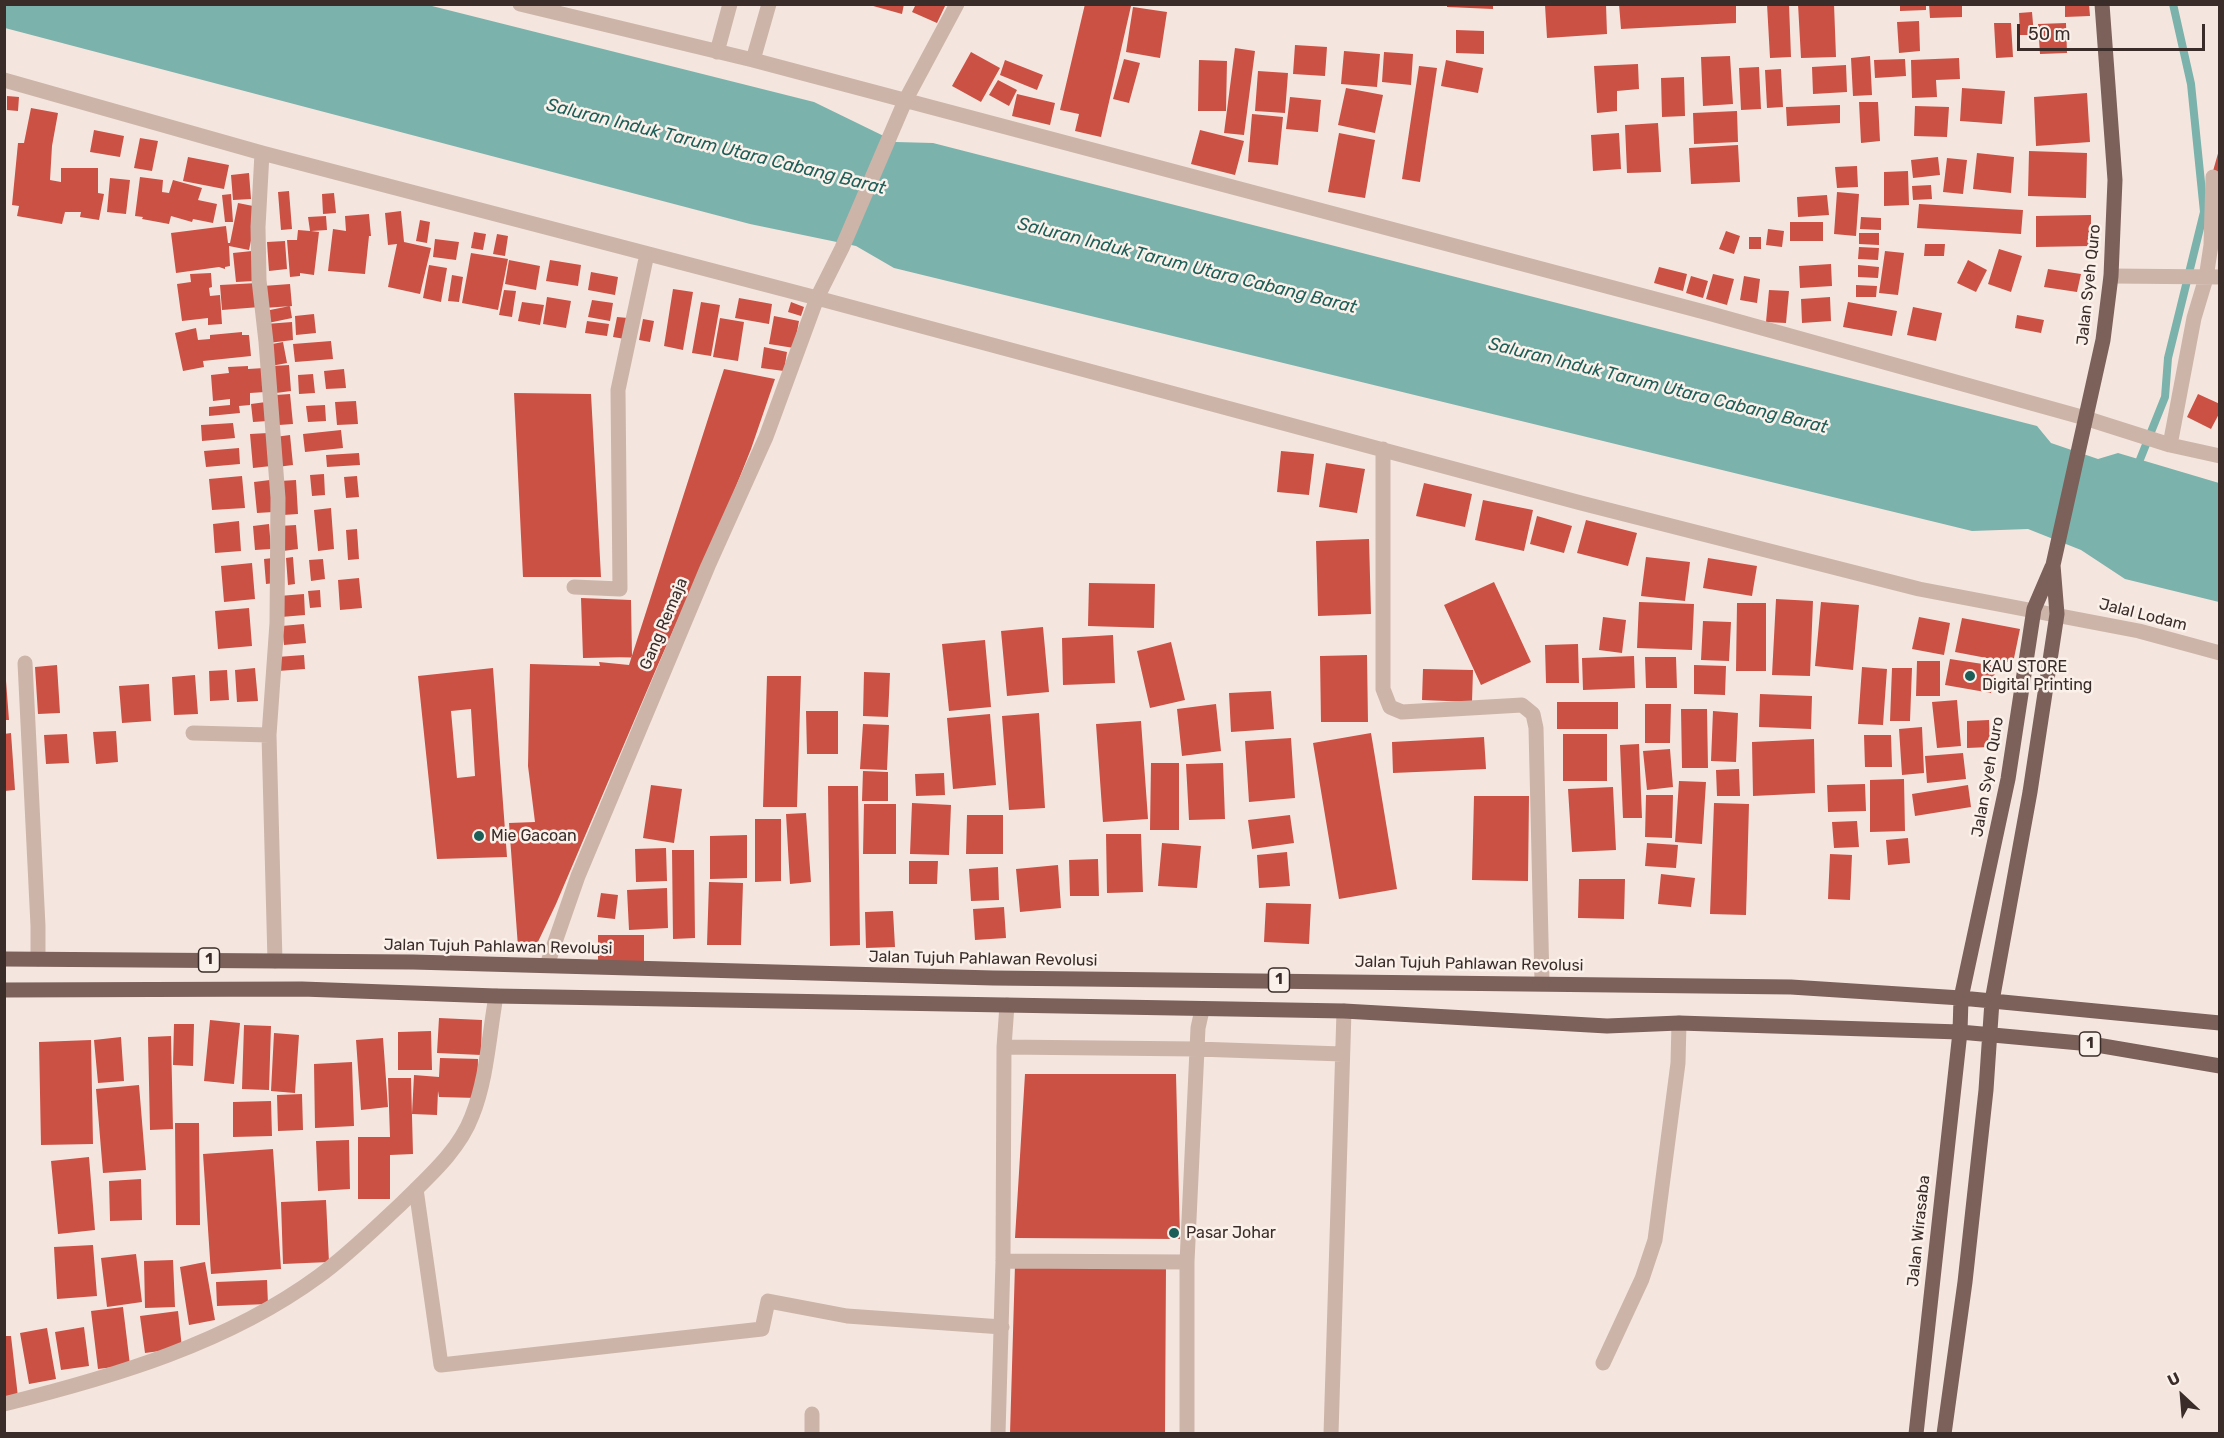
<!DOCTYPE html>
<html>
<head>
<meta charset="utf-8">
<style>
	body { margin:0 }
	#map { position:relative; width:2224px; height:1438px; overflow:hidden; background:#f4e6de; font-family:Rubik,sans-serif }
	canvas { display:block }
	.frame { position:absolute; inset:0; border:6px solid #3a2c29; pointer-events:none }
	.north { position:absolute; left:2152px; top:1366px; width:60px; height:60px; -webkit-text-stroke:4px #fbf1eb; paint-order:stroke; rotate:334deg; font-size:16px; font-weight:700; line-height:24px; text-align:center; color:#3a2c29 }
	.north::after { content:''; display:block; margin:auto; width:21px; height:27px; background:#3a2c29; clip-path:polygon(50% 0,100% 100%,50% 72%,0 100%) }
	.scale { position:absolute; left:2017px; top:24px; width:188px; height:27px; box-sizing:border-box; border:3px solid #3a2c29; border-top:0; padding-left:8px; font-size:18px; line-height:21px; white-space:nowrap; color:#3a2c29; -webkit-text-stroke:4px #fbf1eb; paint-order:stroke }
</style>
</head>
<body>
<div id="map">
<canvas width="2224" height="1438"></canvas>
<div class="frame"></div>
<div class="north">U</div>
<div class="scale">50 m</div>
</div>
<script>
const context = document.querySelector('canvas').getContext('2d');
context.lineJoin = 'round';
function fillPath(path, color) {
  context.fillStyle = color;
  context.fill(path, 'evenodd');
}
function strokePath(path, color, width, dash) {
  context.strokeStyle = color;
  context.lineWidth = width;
  context.lineCap = dash ? 'butt' : 'round';
  context.setLineDash(dash || []);
  context.stroke(path);
}
function label(font, color, halo, rows, align = 'center') {
  context.font = font + ' Rubik,sans-serif';
  context.lineWidth = 5;
  context.setLineDash([]);
  context.textBaseline = 'middle';
  context.strokeStyle = halo;
  context.fillStyle = color;
  for (const [text, x, y, turn = 0] of rows) {
    context.save();
    context.translate(x, y);
    context.rotate((+turn || 0) * Math.PI / 180);
    context.textAlign = isNaN(turn) ? turn : align;
    if (halo) context.strokeText(text, 0, 0);
    context.fillText(text, 0, 0);
    context.restore();
  }
}
fillPath(new Path2D(`
	M4 5H428L814 102 896 142 933 143 2037 426 2051 443 2098 459 2118 453 2219 483V602L2125 579 2081 550 2028 529 1972 531 894 268 856 246 750 224 5 28Z`), '#7cb2ac');
strokePath(new Path2D(`
	M2137 467 2165 397 2168 358 2204 212 2191 84 2173 4`), '#7cb2ac', 8);
fillPath(new Path2D(`
	M866 4H904L902 14Z
	M916 4H946L937 23 912 12Z
	M1085 4 1131 6 1101 137 1075 131 1079 114 1060 110Z
	M1447 4H1493V9L1447 7Z
	M1606 4 1607 34 1547 38 1545 5Z
	M1619 4H1736V23L1621 29Z
	M1767 4H1789L1791 57 1770 58Z
	M1798 4H1834L1836 57 1801 58Z
	M1900 4H1926V10L1900 11Z
	M1929 4H1962V17L1930 18Z
	M2065 4H2089L2090 16 2065 17Z
	M1133 7 1167 12 1160 58 1126 52Z
	M2032 12 2034 35H2020L2019 13Z
	M1919 21 1920 51 1899 53 1897 22Z
	M1994 23H2011L2013 57 1996 58Z
	M2066 23 2067 53 2040 54 2038 24Z
	M1456 30 1484 31V54L1456 53Z
	M1295 45 1327 47 1325 76 1293 74Z
	M1235 48 1255 51 1244 135 1224 133Z
	M1344 51 1380 54 1377 87 1341 84Z
	M971 52 1000 68 981 102 952 86Z
	M1384 52 1413 54 1411 85 1382 82Z
	M1730 56 1733 104 1703 106 1701 57Z
	M1870 56 1872 95 1853 96 1851 58Z
	M1959 58 1960 79 1936 80 1937 97 1912 98 1911 60Z
	M1124 59 1140 63 1129 103 1113 99Z
	M1905 59 1906 76 1875 78 1874 60Z
	M1005 60 1043 75 1037 90 1000 75Z
	M1199 60 1227 61 1226 111H1198Z
	M1446 60 1483 68 1478 93 1441 86Z
	M1638 64 1639 89 1617 91V111L1597 113 1594 66Z
	M1846 65 1847 92 1813 94 1812 67Z
	M1419 66 1437 68 1420 182 1402 179Z
	M1759 67 1761 109 1741 110 1739 68Z
	M1781 69 1783 107 1767 108 1765 70Z
	M1258 71 1288 73 1285 113 1255 111Z
	M1684 77 1685 116 1662 117 1661 78Z
	M998 80 1017 90 1009 106 989 95Z
	M1346 88 1383 95 1375 133 1338 125Z
	M1962 88 2005 91 2002 124 1960 121Z
	M2087 93 2090 142 2036 146 2034 97Z
	M1017 94 1055 103 1050 125 1012 116Z
	M7 96 19 97 18 111 7 110Z
	M1290 97 1321 100 1318 132 1286 129Z
	M1859 102H1878L1880 141 1861 143Z
	M1840 105V123L1787 126 1786 107Z
	M1915 106 1949 107 1947 137 1914 136Z
	M31 108 58 113 52 146 50 180 61 182V168H98V193L104 194 99 220 80 217 81 212H65L62 224 17 216 19 206 12 205 18 143H24Z
	M1737 111 1738 142 1694 144 1693 113Z
	M1252 114 1283 117 1278 165 1248 162Z
	M1658 123 1661 172 1627 173 1625 125Z
	M94 130 124 136 120 157 90 152Z
	M1200 130 1244 141 1235 175 1191 164Z
	M1339 133 1375 140 1365 198 1328 192Z
	M1619 133 1621 169 1593 171 1591 135Z
	M140 138 158 141 152 171 134 168Z
	M1738 145 1740 182 1691 184 1689 148Z
	M2219 150H2220V173L2213 171Z
	M2029 151 2087 153 2086 198 2028 196Z
	M1977 153 2014 157 2011 193 1973 189Z
	M188 157 229 165 224 189 183 181Z
	M1938 157 1940 175 1913 178 1911 160Z
	M1947 158 1967 160 1963 194 1943 192Z
	M1857 166 1858 187 1837 188 1835 167Z
	M1908 171 1909 205 1884 206V172Z
	M249 173 251 199 233 200 231 175Z
	M140 177 163 180 162 192 169 193 173 180 202 188 198 200 217 204 213 223 193 219 192 222 171 216 169 224 142 219 143 217 135 216Z
	M110 178 130 180 126 214 107 212Z
	M1931 185 1932 199 1913 200 1912 186Z
	M289 191 292 229 281 230 278 192Z
	M1837 192 1859 194 1856 236 1834 234Z
	M334 193 336 213 323 214 322 194Z
	M231 194 233 222H225L222 195Z
	M1827 195 1829 215 1798 217 1797 197Z
	M238 203 258 207 249 250 229 246 230 266 225 267V269L219 267 176 273 171 233 226 226 228 243H230Z
	M1919 204 2023 210 2021 234 1917 228Z
	M401 211 404 242 431 248 420 294 388 287 397 244 388 245 385 213Z
	M369 214 371 236H369L365 274 328 271 333 229 346 231 345 216Z
	M2091 215V246L2036 247V216Z
	M326 216 327 230 311 231 319 232 314 275 300 273V276L290 277 287 240H297L298 230 310 231 308 217Z
	M1861 217 1881 218V230L1860 229Z
	M420 220 430 222 427 243 416 241Z
	M1790 222H1823V241H1790Z
	M1768 229 1784 231 1782 247 1766 245Z
	M1726 231 1740 236 1734 254 1719 249Z
	M474 232 486 234 483 250 471 248Z
	M1859 233H1879V245L1859 244Z
	M497 234 508 236 505 256 493 254Z
	M1749 237H1761V249H1749Z
	M435 239 459 242 456 260 433 257Z
	M285 241 287 269 269 271 267 242Z
	M1925 244H1945L1944 256H1924Z
	M1859 247 1879 248 1878 260 1858 259Z
	M1999 249 2022 256 2011 292 1988 284Z
	M252 251 254 281 236 282 233 253Z
	M1885 251 1904 253 1898 295 1879 293Z
	M471 253 508 259 498 310 462 303Z
	M509 260 540 266 536 290 505 284Z
	M550 260 581 265 578 286 546 281Z
	M1968 260 1987 270 1976 292 1957 283Z
	M1831 264 1832 286 1800 288 1799 266Z
	M429 265 447 268 441 302 423 298Z
	M1858 265 1879 267 1878 278 1858 277Z
	M1659 267 1687 274 1683 291 1654 283Z
	M2048 269 2081 274 2077 292 2044 287Z
	M591 272 618 277 615 295 588 290Z
	M211 273 212 287 209 288 210 296 220 295 222 324 208 325V318L182 321 177 284 191 282 190 274Z
	M1713 274 1734 279 1727 305 1706 299Z
	M452 275 463 277 459 302 448 301Z
	M1691 276 1708 281 1703 298 1686 293Z
	M1744 276 1760 279 1757 303 1740 300Z
	M258 283 260 307 222 310 220 285Z
	M290 284 292 306 264 308 263 286Z
	M1856 285 1877 286 1876 297H1856Z
	M673 289 693 292 683 350 664 346Z
	M504 290 516 291 512 317 499 315Z
	M1769 290 1789 291 1786 323 1766 322Z
	M547 297 571 301 566 328 543 324Z
	M1830 297 1831 321 1802 323 1801 299Z
	M739 298 772 304 769 324 735 318Z
	M592 300 613 303 610 321 588 317Z
	M522 302 544 305 540 325 518 321Z
	M701 302 720 305 711 356 692 353Z
	M791 302 804 307 801 316 788 312Z
	M1848 302 1897 311 1892 336 1843 327Z
	M290 306 292 318 268 323 265 311Z
	M1913 307 1942 313 1936 341 1907 335Z
	M314 314 316 333 296 335 295 316Z
	M2017 315 2044 320 2041 333 2015 328Z
	M774 316 799 321 794 348 769 344Z
	M617 317 628 318 625 339 613 337Z
	M720 318 744 322 738 361 713 357Z
	M643 319 654 321 650 342 639 340Z
	M587 321 609 324 607 336 585 333Z
	M292 322 293 340 268 343 266 324Z
	M196 328 198 340 210 339V335L242 332V335H249L251 356 203 361 204 367 183 371 175 333Z
	M331 341 333 359 295 362 293 344Z
	M283 342 287 363 271 366 267 345Z
	M764 347 787 352 784 371 761 368Z
	M289 365 291 391 276 393 273 366Z
	M248 366V369L264 368 265 392 250 393V405L239 406 240 413 209 416V407L230 405V399L213 401 211 375 229 373 228 367Z
	M344 369 346 388 326 389 324 371Z
	M724 369 775 379 751 449 727 509 657 667 556 904 536 946 518 947 509 823 535 822 528 766 530 664 600 666 599 662 629 665Z
	M313 374 315 393 299 394 298 375Z
	M514 393 591 394 601 577H523Z
	M290 394 293 424 279 425 276 395Z
	M2198 394 2220 404V412L2211 429 2187 417Z
	M356 401 358 424 337 425 335 402Z
	M266 402 268 421 253 422 251 404Z
	M325 405 326 421 308 422 306 406Z
	M233 423 235 438 202 441 201 425Z
	M341 430 343 448 305 452 303 434Z
	M268 433 271 466 253 468 250 434Z
	M290 435 293 465 277 467 275 437Z
	M239 448 240 464 206 467 204 451Z
	M1281 451 1314 454 1309 495 1277 492Z
	M359 453 360 465 327 467 326 455Z
	M1326 463 1365 469 1357 513 1319 507Z
	M324 474 325 495 312 496 310 475Z
	M242 476 245 508 212 510 209 479Z
	M357 476 359 497 346 498 344 477Z
	M270 480 273 512 257 513 254 482Z
	M296 480 298 514 283 515 280 481Z
	M1424 483 1472 494 1465 527 1416 516Z
	M1483 500 1533 510 1524 551 1475 540Z
	M331 508 334 549 318 551 314 510Z
	M1537 516 1572 526 1564 553 1530 544Z
	M1586 520 1637 533 1628 566 1577 553Z
	M239 521 241 551 215 553 213 524Z
	M269 524 271 549 255 550 253 526Z
	M296 525 298 549 283 551 280 526Z
	M357 529 359 559 348 560 346 530Z
	M1369 539 1371 614 1318 616 1316 541Z
	M293 557 295 584 288 585 286 558Z
	M1646 557 1690 562 1685 601 1641 596Z
	M273 558 275 583 266 584 264 559Z
	M1708 558 1757 566 1752 596 1703 588Z
	M323 559 325 579 311 581 309 560Z
	M252 563 255 599 224 602 221 566Z
	M359 578 362 608 340 610 338 580Z
	M1494 582 1531 662 1481 685 1444 605Z
	M1089 583 1155 584 1154 628 1088 626Z
	M320 590 321 607 310 608 308 591Z
	M304 594 305 615 281 617 279 596Z
	M581 598 631 600 632 657 583 658Z
	M1776 599 1813 601 1810 676 1772 675Z
	M1639 602 1694 604 1692 650 1637 648Z
	M1821 602 1859 605 1853 670 1815 666Z
	M1737 603H1766V671H1736Z
	M249 608 252 646 218 649 215 611Z
	M1603 617 1626 620 1622 653 1599 650Z
	M1919 617 1950 623 1944 655 1912 649Z
	M1962 618 2020 629 2013 663 1955 652Z
	M1703 621 1731 622 1729 661 1701 660Z
	M304 624 306 643 284 645 282 626Z
	M1043 627 1049 692 1007 696 1001 631Z
	M1113 635 1115 683 1063 685 1062 638Z
	M985 640 991 707 949 711 942 644Z
	M1171 642 1185 700 1150 708 1137 651Z
	M1578 644 1579 683H1546L1545 645Z
	M304 655 305 669 278 671 277 657Z
	M1367 655 1368 722H1321L1320 656Z
	M1634 656 1635 688 1583 690 1582 658Z
	M1645 657H1676L1677 688H1646Z
	M1950 659 1996 666 1991 693 1945 685Z
	M1917 661H1940V696H1916Z
	M57 665 60 713 38 714 35 667Z
	M1694 665 1726 666 1725 695 1694 694Z
	M1862 667 1887 669 1883 725 1858 724Z
	M255 668 258 701 237 702 235 670Z
	M493 668 507 857 437 859 418 676ZM471 709 475 776 457 778 451 711Z
	M1892 668H1912L1910 721H1890Z
	M1423 669 1473 670 1472 702 1422 700Z
	M227 670 229 700 210 701 209 671Z
	M864 672 890 673 888 717 863 716Z
	M195 675 198 714 174 715 172 677Z
	M767 676H801L797 807H763Z
	M4 681H6L9 720H4Z
	M149 684 151 721 122 723 119 686Z
	M1271 691 1274 729 1231 732 1229 693Z
	M1760 694 1812 696 1811 729 1759 727Z
	M1957 700 1961 746 1937 748 1932 702Z
	M1557 702H1618V729H1557Z
	M1216 704 1221 751 1182 756 1177 709Z
	M1645 704H1671L1670 743H1645Z
	M1681 709H1707L1708 768H1682Z
	M806 711H838V754H807Z
	M1713 711 1738 713 1736 762 1711 761Z
	M1039 713 1045 808 1009 810 1002 716Z
	M990 714 996 785 953 789 947 718Z
	M1989 720 1990 747 1967 748V721Z
	M1141 721 1148 819 1103 822 1096 724Z
	M863 724 889 725 887 770 860 769Z
	M1922 727 1924 773 1902 775 1899 729Z
	M116 731 118 762 96 764 93 732Z
	M11 733 15 790 4 791V734Z
	M1371 733 1397 889 1339 899 1313 743Z
	M67 734 69 763 46 764 44 735Z
	M1563 734H1607V781H1563Z
	M1864 735H1891L1892 767H1865Z
	M1484 737 1486 769 1393 773 1392 742Z
	M1291 738 1295 798 1249 802 1245 741Z
	M1814 739 1815 793 1753 796 1752 742Z
	M1639 744 1642 818H1623L1620 745Z
	M1670 749 1673 787 1647 790 1643 751Z
	M1963 753 1966 779 1927 783 1925 756Z
	M1151 763H1179V830H1150Z
	M1223 763 1225 819 1189 820 1186 764Z
	M1739 769 1740 796H1717L1716 770Z
	M863 771 888 772V801H862Z
	M944 773 945 795 916 796 915 774Z
	M1904 779 1905 831 1870 832V780Z
	M1679 781 1706 782 1702 844 1675 842Z
	M1865 784 1866 811 1828 812 1827 785Z
	M651 785 682 789 674 843 643 838Z
	M1968 785 1971 807 1915 816 1912 794Z
	M828 786H858L860 945 830 946Z
	M1613 787 1616 850 1572 852 1568 789Z
	M1646 795H1673L1672 838 1645 837Z
	M1474 796H1529L1528 881 1472 880Z
	M912 803 951 805 949 855 910 854Z
	M1714 803 1749 804 1746 915 1710 914Z
	M864 804H896V854H863Z
	M806 813 811 882 790 884 786 814Z
	M967 815H1003V854H966Z
	M1290 815 1294 843 1252 849 1248 820Z
	M755 819H781V881L755 882Z
	M1857 821 1859 847 1834 848 1832 822Z
	M1106 834H1141L1143 892 1107 893Z
	M747 835V878L710 879V836Z
	M1908 838 1910 863 1888 865 1886 840Z
	M1162 843 1201 846 1197 888 1158 886Z
	M1647 843 1678 845 1676 868 1645 866Z
	M666 848 667 881 636 882 635 849Z
	M672 850H694L695 938 673 939Z
	M1287 852 1290 886 1259 888 1257 855Z
	M1830 854 1852 855 1850 900 1828 899Z
	M1098 859 1099 896H1070L1069 860Z
	M909 861H938L937 884H909Z
	M1058 865 1061 908 1020 912 1016 869Z
	M998 867 999 900 971 901 969 869Z
	M1661 874 1695 878 1691 907 1658 904Z
	M1579 879H1625L1624 919 1578 918Z
	M709 882 743 883 741 945H707Z
	M667 888 668 928 629 930 627 890Z
	M601 893 618 895 615 919 597 917Z
	M1266 903 1311 904 1309 944 1264 942Z
	M1004 907 1006 938 975 940 973 909Z
	M893 911 895 947 866 948 865 912Z
	M598 935H644V962H598Z
	M439 1018 482 1020 481 1055 437 1053Z
	M210 1020 240 1023 234 1084 204 1081Z
	M174 1024H194L193 1066 173 1065Z
	M244 1025 271 1026 269 1090 242 1089Z
	M431 1031 432 1070H398V1032Z
	M274 1033 299 1035 295 1093 271 1091Z
	M171 1036 173 1129 150 1130 148 1037Z
	M121 1037 124 1081 98 1083 94 1040Z
	M383 1038 388 1107 361 1110 356 1040Z
	M91 1040 93 1144 41 1145 39 1042Z
	M440 1058 478 1059 477 1098 439 1097 438 1091 437 1115 412 1114 414 1075 439 1077Z
	M352 1062 354 1126 315 1128 314 1064Z
	M1025 1074H1176L1180 1239 1015 1238Z
	M388 1078H411L413 1154 390 1155V1199H358V1137H390Z
	M139 1085 146 1170 103 1173 96 1089Z
	M302 1094 303 1130 278 1131 277 1095Z
	M271 1101 272 1136 233 1137V1102Z
	M175 1123H199L200 1225H176Z
	M349 1140 350 1189 318 1191 316 1141Z
	M273 1149 281 1269 211 1274 203 1154Z
	M89 1157 95 1230 58 1234 51 1161Z
	M141 1179 142 1220 110 1221 109 1181Z
	M326 1200 329 1262 283 1264 281 1202Z
	M93 1245 97 1296 57 1299 54 1247Z
	M136 1254 142 1302 107 1307 101 1258Z
	M173 1260 175 1307 145 1308 144 1261Z
	M205 1262 215 1320 189 1325 180 1267Z
	M1015 1265 1166 1266 1165 1434H1010Z
	M267 1280 268 1304 217 1306 216 1282Z
	M123 1307 130 1365 98 1369 91 1311Z
	M178 1311 182 1348 145 1353 140 1316Z
	M84 1327 89 1366 61 1370 55 1332Z
	M47 1328 56 1379 29 1384 20 1333Z
	M4 1336H11L18 1397 4 1399Z`), '#cb5145');
strokePath(new Path2D(`
	M520 4 753 60 1708 313 2085 418 2170 445 2220 456
	M717 52 730 4
	M753 60 769 4
	M4 80 262 153 817 298 1581 503 1919 589 2139 631 2220 653
	M262 153 258 227 259 280 266 342 278 498 277 623 269 735 275 961
	M2111 276 2220 277
	M2170 445 2194 318 2206 278 2211 245 2213 177
	M1383 449V689L1390 707 1402 712 1522 705 1533 714 1536 728 1542 982
	M574 587 620 589 618 390 647 254
	M25 663 38 926V959
	M193 733 269 735
	M547 965 578 876 708 566 766 437 817 298 842 248 905 101 957 4
	M1004 1047 1197 1049 1342 1054
	M416 1189 441 1365 762 1329 768 1301 847 1316 1002 1327
	M1003 1261 1187 1262
	M1603 1363 1642 1279 1655 1240 1678 1063 1679 1023
	M4 1404C113 1377 228 1343 319 1276 348 1255 375 1228 401 1204 427 1178 459 1151 472 1116 487 1079 489 1035 496 996
	M812 1434V1414
	M998 1434 1003 1261 1004 1047 1007 1005
	M1187 1434V1262L1198 1028 1202 1010
	M1331 1434 1344 1011`), '#cdb4a9', 15);
strokePath(new Path2D(`
	M4 959 413 962 993 978 1791 987 1961 998 2220 1023
	M4 990 302 989 496 996 1344 1011 1607 1026 1679 1023 1960 1032 2091 1044 2220 1066
	M1916 1434 1960 1032 1961 998 2008 779 2034 609 2052 567
	M1944 1434 1965 1282 1986 1090 1992 1001 2030 792 2057 614 2053 565 2103 340 2111 276 2115 180 2102 4`), '#7c605a', 15);
for (const [x, y, r, color] of [
	[1970,676,6,"#1d5e58"],
	[479,836,6,"#1d5e58"],
	[1174,1233,6,"#1d5e58"]
]) {
  const dot = new Path2D();
  dot.arc(x, y, r, 0, 2 * Math.PI);
  context.fillStyle = color;
  context.fill(dot);
  strokePath(dot, '#fbf1eb', 2);
}
for (const [x, y, w] of [
	[209,960,21],
	[1279,980,21],
	[2090,1044,21]
]) {
  const box = new Path2D();
  box.roundRect(x - w / 2, y - 12, w, 24, 4.5);
  context.fillStyle = '#fbf1eb';
  context.fill(box);
  strokePath(box, '#3a2c29', 1.5);
}
label('bold 15px', '#3a2c29', null, [
	["1",209,960],
	["1",1279,980],
	["1",2090,1044]
]);
label('16px', '#3a2c29', '#fbf1eb', [
	["Jalan Syeh Quro",2089,285,-84],
	["Jalal Lodam",2143,615,14],
	["Gang Remaja",664,624,-67],
	["Jalan Syeh Quro",1988,777,-80],
	["Jalan Tujuh Pahlawan Revolusi",498,947,1],
	["Jalan Tujuh Pahlawan Revolusi",983,959,1],
	["Jalan Tujuh Pahlawan Revolusi",1469,964,1],
	["Jalan Wirasaba",1919,1231,-84]
]);
label('16px', '#3a2c29', '#fbf1eb', [
	["KAU STORE",1982,667],
	["Digital Printing",1982,685],
	["Mie Gacoan",491,836],
	["Pasar Johar",1186,1233]
], 'left');
label('italic 18px', '#1d5e58', '#fbf1eb', [
	["Saluran Induk Tarum Utara Cabang Barat",716,147,14],
	["Saluran Induk Tarum Utara Cabang Barat",1187,266,14],
	["Saluran Induk Tarum Utara Cabang Barat",1658,386,14]
]);
</script>
</body>
</html>
